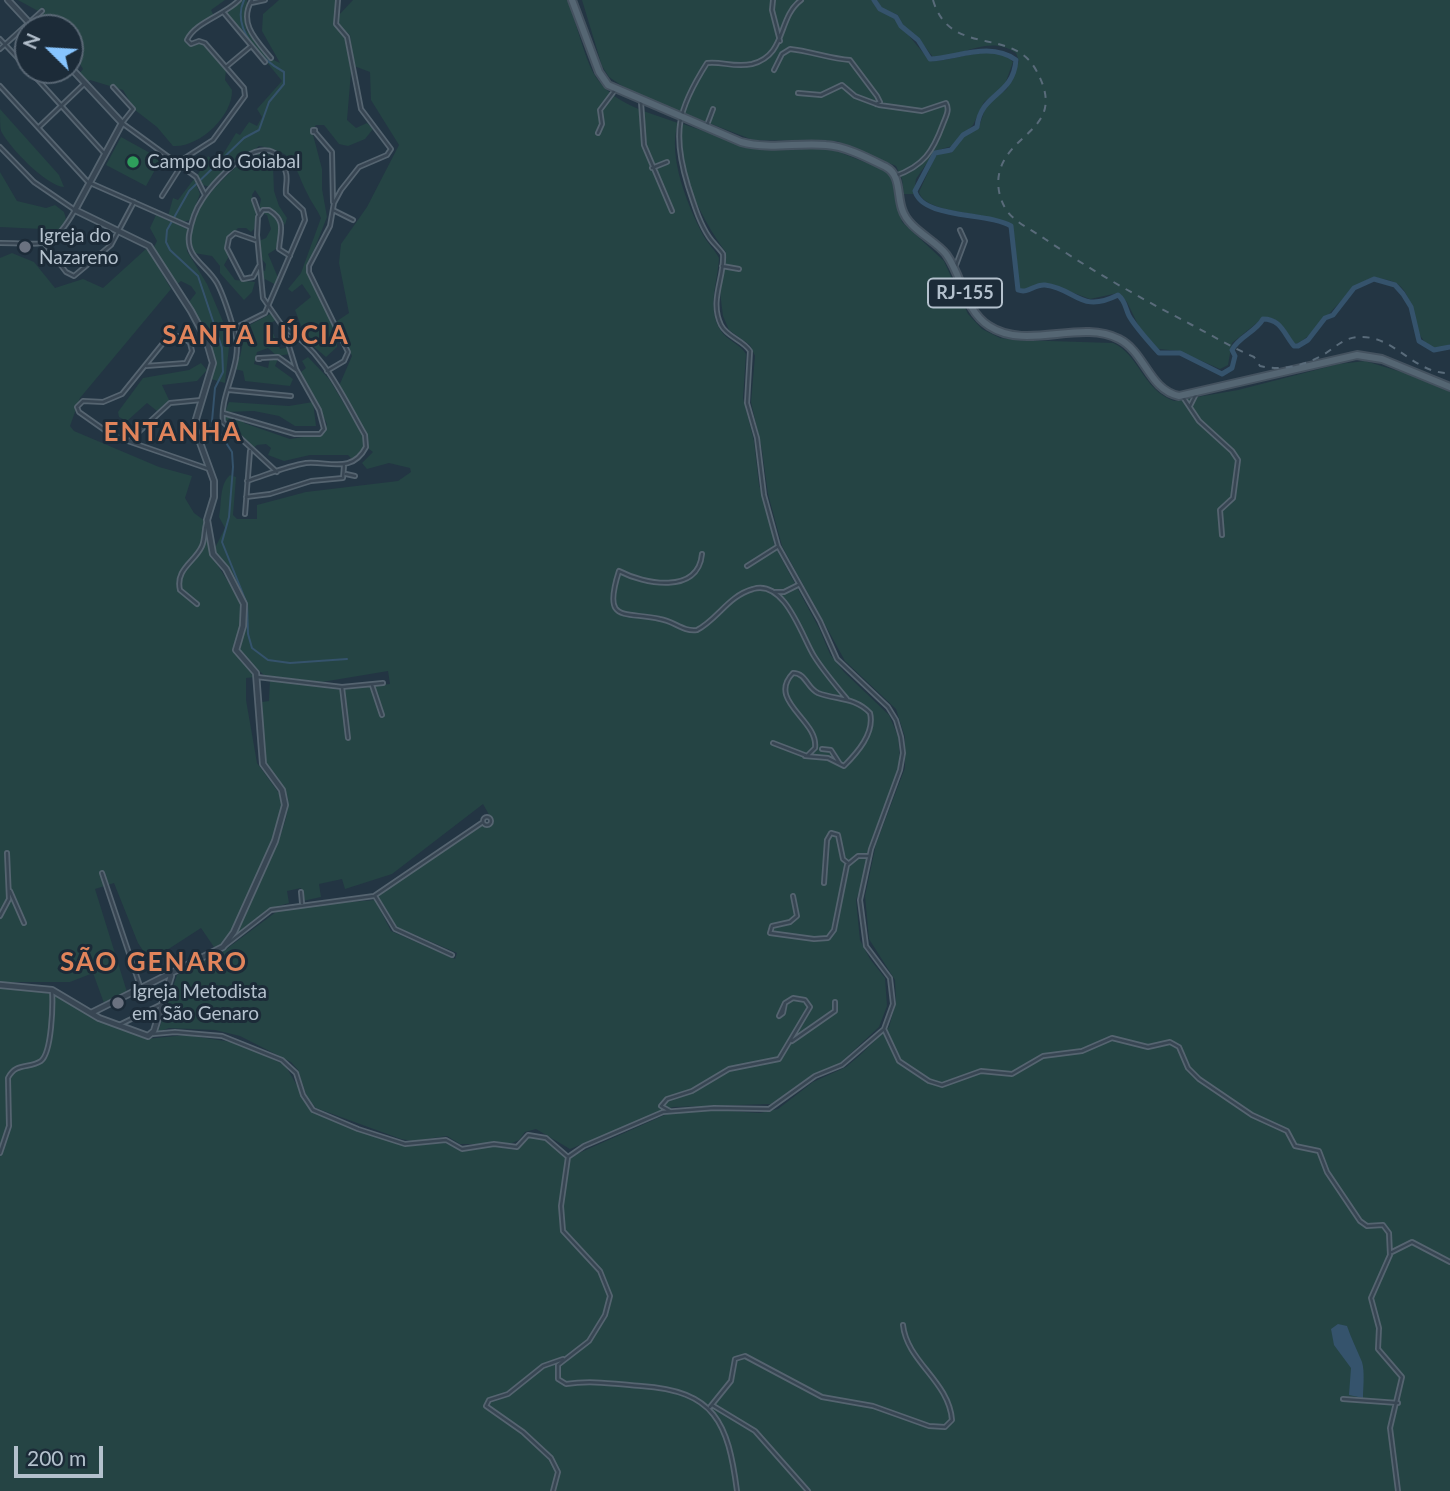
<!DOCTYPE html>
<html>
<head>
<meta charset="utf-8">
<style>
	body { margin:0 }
	#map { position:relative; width:1450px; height:1491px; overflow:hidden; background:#233543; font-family:Lato,sans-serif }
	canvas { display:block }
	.north { position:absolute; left:14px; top:14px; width:70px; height:70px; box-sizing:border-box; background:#1c2b38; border:2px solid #596774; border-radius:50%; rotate:294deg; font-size:19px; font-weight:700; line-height:28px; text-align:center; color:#b4c1cd }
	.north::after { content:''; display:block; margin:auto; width:24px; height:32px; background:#87c5ff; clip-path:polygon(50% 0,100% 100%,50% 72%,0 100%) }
	.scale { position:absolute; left:14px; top:1446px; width:89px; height:32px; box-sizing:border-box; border:4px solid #b4c1cd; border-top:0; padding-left:9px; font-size:21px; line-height:24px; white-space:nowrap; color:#b4c1cd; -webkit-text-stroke:5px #1c2b38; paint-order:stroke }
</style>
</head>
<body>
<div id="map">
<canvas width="1450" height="1491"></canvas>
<div class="north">N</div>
<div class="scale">200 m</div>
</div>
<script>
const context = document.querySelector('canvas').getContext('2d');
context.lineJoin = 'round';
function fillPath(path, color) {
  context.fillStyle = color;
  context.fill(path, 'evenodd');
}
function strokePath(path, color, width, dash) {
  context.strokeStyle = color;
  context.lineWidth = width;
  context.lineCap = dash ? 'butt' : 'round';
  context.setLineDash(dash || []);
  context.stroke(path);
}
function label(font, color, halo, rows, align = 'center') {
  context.font = font + ' Lato,sans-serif';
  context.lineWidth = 6;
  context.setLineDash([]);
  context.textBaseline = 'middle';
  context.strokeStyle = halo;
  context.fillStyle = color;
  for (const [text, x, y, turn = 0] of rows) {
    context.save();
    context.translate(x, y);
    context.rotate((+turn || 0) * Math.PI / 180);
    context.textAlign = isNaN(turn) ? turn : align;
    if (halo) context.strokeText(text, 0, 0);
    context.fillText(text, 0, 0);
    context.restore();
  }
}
fillPath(new Path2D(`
	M18 0H225L211 10 214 16 188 34 185 42 190 46 201 43 226 70 225 80 232 90C233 116 199 148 173 146L157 127 135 110 123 90 90 80 88 83 79 74 83 69 70 49V28H47L38 19 45 11 43 7 38 11Z
	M242 0H247L246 30 269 58 280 63 262 31 263 14 279 0H337L334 23 345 37 351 72 347 120 356 128 367 123 373 129 365 139 348 146 339 144 324 125H316L312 131 322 169V189L327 217 308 265V272L337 331V347L326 357 307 341 295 310 311 297 302 284 292 292 288 289 301 273 321 218C317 209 311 202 307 193 292 163 297 153 259 146L210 187 203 185 197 176 208 156 213 160 219 154 222 156 236 133 240 135 249 122 257 126 262 117 257 109 282 81 227 13Z
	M353 0H567C576 21 581 45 590 66 605 102 644 111 678 123 667 156 688 206 703 235 708 244 715 250 719 258 718 282 706 309 721 331 728 341 740 344 746 354L743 398 754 441 759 485 771 520 774 545 819 628 830 654 844 672 889 715 898 736 900 759 897 772 868 849 864 879 856 900 860 940 870 959 885 978 887 1006 879 1027 838 1065 813 1074 771 1104 673 1107 570 1149 536 1129 525 1132 519 1140 510 1144H460L447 1136 412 1141 401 1139 316 1108 307 1097 298 1070 291 1062 240 1036 215 1030 169 1028 158 1032 177 975 225 950 276 912 313 905 375 900 391 931 455 959 457 953 397 927 378 896 483 825H489L492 820 483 804 392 874 345 889 342 879 319 884 321 897 303 901 301 888 287 891 289 903 268 909 240 933 236 931C248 904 292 826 288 799 285 784 270 776 266 762 261 744 264 721 262 702L269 701 270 680 341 690 390 684 388 671 322 682 264 675 238 652C247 621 248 601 231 572 226 564 218 559 214 550L225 528 219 517C222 503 219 485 230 475L236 477 233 515 237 519H257V505L306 492 398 481 411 472 410 468 389 463 367 469 362 463 373 452 369 449 368 437 339 386 352 356 337 321 349 313 339 263 341 244 367 207 399 145 371 100 370 72 354 66 350 35 338 24 339 15Z
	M582 0H873L879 11 894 18 930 61C952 63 994 41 1013 62L1004 87 984 102 973 125 952 146 935 151 916 179 914 194H904L902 179 896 166 837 141 753 140 634 94 609 77 602 66Z
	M877 0H1450V344L1440 349C1409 345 1420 305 1400 286 1394 280 1382 279 1374 277 1345 285 1311 344 1294 344 1285 333 1281 315 1263 318L1232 343 1228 365 1220 369 1179 351 1159 349 1142 333 1127 302 1118 293 1090 299 1052 285 1020 290C1013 279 1019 243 1011 224 989 212 924 214 919 192L935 157 940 152 951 153 963 137 979 127 987 103 1007 89 1019 61 1016 53C987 32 954 62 933 57L918 38 903 26 898 15 881 8Z
	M0 109 59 175 64 187C46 186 9 147 1 131 0 126 0 116 0 109Z
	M683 124 750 147H826L885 170 890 175 902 222 944 261 968 314 982 329 1000 338 1018 340 1113 343C1139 354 1142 389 1174 401L1238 390 1339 364 1365 361 1408 374 1450 392V1491H0V989H24L55 995 89 1016 146 1039 186 1035 238 1043 285 1065 312 1111 392 1142 411 1146 445 1143 461 1150 491 1146 515 1150 531 1136 540 1137 570 1157 667 1114 715 1110 760 1113 778 1109 813 1082 846 1067 859 1056 889 1027 896 1002 895 980 869 939 865 896 876 844 905 768V737L896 709 845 661 782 546 768 494 762 450 751 402 755 356 750 345 729 330 723 316 720 292 726 252C704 223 671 162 683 124Z
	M121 137 161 159 146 186 106 165Z
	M263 151 278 159 273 166 274 191 279 206 287 218 285 225 271 208 259 210 261 199 255 190 252 195 256 212 254 229 251 232 246 228H238L226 240 228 258 224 265 235 280 255 282 252 292 244 300 220 273V266L212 256 194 253C172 219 232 171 253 152Z
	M0 172 17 201 46 208 55 205 64 212 66 219 58 233 42 240V229L0 227Z
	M194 179 200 194 190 220 183 222 168 216 173 198 178 200Z
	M263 211 271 213 281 224 276 249 268 254 279 280 276 285 265 279 263 282 262 270 265 271 266 264 261 258 259 241 266 238 271 229 267 215 261 213Z
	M156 215 187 229V251L207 284 230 338 225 383 211 379C219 350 203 327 189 302L196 293 191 286 181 281 175 286 153 249 157 241 150 228Z
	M147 248 171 289 80 398 70 426 74 431 159 467 192 476 185 498 194 513 205 521 213 558 241 602V624L233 650 255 677 246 678V700L257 763 281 796 282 809 273 840 230 936 216 950 201 928 150 961 138 943 114 883 95 889 127 992 104 1003 93 973 70 982H0V258L12 253 34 262 55 288 83 279 103 288Z
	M272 313 276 320 269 324 280 349 288 347 290 354 277 356 268 348 257 352 254 364 268 368 270 358 278 359 275 366 293 379 290 386 245 381 243 371 235 369 236 357H240L246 327Z
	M308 357 329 379 364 437 365 447 352 459 348 455H310L284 461 268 455 271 448 266 444 257 445 252 449 226 425 224 415 244 420V423L290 439 323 434 327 424 301 372 306 368 302 361Z
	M201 363 207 370 197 381 162 385 169 400 157 411 147 403 127 421 119 417 118 412 143 378 189 370Z
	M229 402 289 406 313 402 316 426H295L279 416 254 411 225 412Z`), '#254444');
fillPath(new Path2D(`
	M1338 1324 1347 1326C1351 1338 1357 1350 1362 1362 1365 1372 1363 1389 1363 1398L1349 1395 1351 1368 1334 1345 1331 1329Z`), '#35536c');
strokePath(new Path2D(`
	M244 0C231 28 260 59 284 72V84L269 102 259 130 244 138 189 191 167 230 166 242 170 250 198 276 222 348 223 372 215 388 212 421 232 452 233 467 229 517 222 542 247 604 248 634 252 648 268 660 290 663 347 659`), '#35536c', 2);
strokePath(new Path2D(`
	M874 0 880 9 896 17 901 26 918 40 930 59C957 58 990 41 1016 60 1013 97 981 92 977 127L963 135 951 150 935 153 915 191C922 219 988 212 1011 226L1018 290C1029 294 1034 284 1045 285 1077 289 1080 314 1118 295 1127 302 1125 311 1131 319 1139 331 1149 342 1159 353H1180L1222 374 1232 368 1235 356 1232 350C1238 337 1256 332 1263 319 1281 319 1284 334 1294 346H1298L1308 340 1325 318 1333 315 1354 288 1374 279 1395 285 1403 294 1411 307 1419 341 1434 350 1450 347`), '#35536c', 5);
const minor = new Path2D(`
	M252 0C238 23 256 40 271 58
	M773 0 772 10 780 41
	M251 3 265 0
	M224 13 265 62
	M0 39 28 69
	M0 49 42 11
	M226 67 250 47
	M29 70 104 153
	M774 70 782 54 790 49C810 51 831 59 850 60L877 96 880 102 876 104
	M0 86 88 182 190 227
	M113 87 133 109 122 123 196 177 205 195
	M798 93 821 95 842 85 855 96 879 105 922 111 946 103C950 110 946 116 943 124 933 151 924 166 895 176
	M641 102 644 145 672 211
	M707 125 713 109
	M39 127 85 83
	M313 130H315V132H313Z
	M315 132 332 152 333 202
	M598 133 602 124 600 110 615 90
	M0 147 34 182 75 210C51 252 45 243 0 243
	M177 163 213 140 245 96 244 88 205 43 199 41 191 44 187 40C195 22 225 15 239 0
	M652 168 667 162
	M162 196 181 166
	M254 200 259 214
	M333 210 353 220
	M255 240 235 233 229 238 227 248 243 279 253 277 259 266
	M44 243 66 272 74 276 111 245 134 202
	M956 265 965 241 960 230
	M722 266 739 269
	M233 329 265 313 305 220 303 210 286 194C285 187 288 180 286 173 273 118 216 177 202 200 195 210 191 223 189 235 186 258 207 265 217 283 225 298 230 317 235 333 244 363 219 394 223 422L277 472
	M258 358H259L260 359H258Z
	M260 358 278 357 296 370
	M146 366 186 363 192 351 190 343 182 336 168 337 122 394 103 402 83 401 77 407 79 412 113 436 209 469
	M327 371 344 361 348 352 309 272V266L330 226 334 203 341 190 359 167 387 155 391 149 361 109 347 37 336 24 338 0
	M229 390 291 396
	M1183 397 1199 421 1232 451 1238 460 1233 498 1220 510 1222 535
	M1190 406 1196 394
	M223 413 295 434H320L324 429 319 410 296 369 283 327 263 298 257 235 258 217 263 210H269C287 221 280 232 279 249L290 256
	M129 441 170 403 201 400
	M346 474 355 476
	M247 481C266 475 287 466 306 463 329 461 352 474 366 447L365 435C343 397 323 350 283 327
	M246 497 270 494 311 481 343 478 344 466
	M245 514 250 451
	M702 554C698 595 644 584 619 571 602 624 624 611 660 619 674 621 683 632 697 630 718 619 728 596 753 589 785 579 802 637 814 656 822 669 837 687 847 699
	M747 566 777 547
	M775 592H784L798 585
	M197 604 180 590C175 569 195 562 202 546 205 539 204 531 206 524
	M257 677 342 687 383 683
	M372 685 382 715
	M342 687 348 738
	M773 743 807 756 815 748C819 720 766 701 793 673 806 673 807 688 818 693 836 700 855 697 870 713 875 733 857 753 844 766L828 758 805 756
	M822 749 831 750 840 764
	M483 821a4 4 0 1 1 8 0a4 4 0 1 1-8 0Z
	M102 873 141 989
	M824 883 827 840 831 833 838 835 843 859 848 863
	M10 891 24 923
	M301 892 302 903
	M375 896 395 929 452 955
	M793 896 797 916 790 922 772 926 770 933 814 939 828 938 834 930 847 865 858 856H869
	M0 916 9 899 7 853
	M226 945 271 910 374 896 483 822
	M119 1025 160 1005
	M884 1029 899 1061 929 1081 942 1085 981 1071 1012 1074 1043 1056 1082 1051 1112 1038 1148 1047 1170 1042 1179 1047 1188 1068 1199 1079 1252 1115 1287 1131 1295 1146 1319 1151 1327 1172 1360 1221 1367 1226 1383 1225 1389 1233 1390 1255 1371 1298 1379 1328 1378 1349 1402 1377 1390 1428 1398 1491
	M153 1034 175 1032 222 1036 282 1060 296 1073 303 1095 313 1110 358 1129 405 1144 446 1140 462 1149 494 1144 517 1147 528 1135 546 1138 568 1157
	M792 1041 835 1011V1002
	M670 1111 661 1106 667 1099 692 1091 729 1069 779 1059 810 1007 805 1000 793 998 785 1003 783 1013 779 1016 785 1003
	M0 1153 9 1126 8 1078C16 1062 29 1069 41 1061 52 1052 53 1004 52 990
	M568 1157 584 1146 663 1112 714 1108 769 1109 815 1076 842 1065 884 1029 893 1004 890 978 866 946 860 900 871 849 900 770 903 753 901 737 896 720 888 707 837 659 820 621 778 546 764 495 757 438 747 403 750 351C743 340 727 337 721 325 709 300 725 277 723 254 719 248 713 243 709 237 699 222 694 204 688 186 672 134 677 110 707 63 722 61 734 68 752 64 787 55 777 18 801 0
	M568 1157 561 1206 563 1231 600 1271 610 1296 605 1315 589 1341 558 1365V1379L566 1384C592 1380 615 1384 641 1386 715 1391 728 1422 737 1491
	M1392 1252 1412 1242 1450 1262
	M1343 1399 1398 1403
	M712 1405 755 1431 808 1491
	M710 1407 731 1381 735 1359 745 1356 822 1397 873 1406 929 1426 945 1427 952 1420C949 1381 907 1362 903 1325
	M553 1491 558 1472 551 1458 523 1432 486 1406 489 1400 508 1394 543 1366 563 1359`);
const tertiary = new Path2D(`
	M8 0 34 28
	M70 67 122 123 75 210 149 246 191 311 206 339 213 363 194 426 214 481V497L207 520 213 554 226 569 244 604 243 626 236 650 256 673 263 764 282 790 285 805 275 841 234 932 223 947 91 1013
	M0 985 52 990 99 1018 148 1036 154 1031 171 976`);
const primary = new Path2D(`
	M572 0 599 72 608 85 741 142C770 150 798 142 826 145 845 146 868 158 886 167 901 175 897 195 902 209 908 229 934 239 946 254 963 277 964 310 989 326 1027 351 1080 319 1119 339 1145 352 1149 390 1179 396L1357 355 1382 359 1450 387`);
strokePath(minor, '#556470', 6);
strokePath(tertiary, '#556470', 8);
strokePath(primary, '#44525f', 10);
strokePath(minor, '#384653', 2.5);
strokePath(tertiary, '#384653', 4.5);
strokePath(primary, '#556673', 6);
strokePath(new Path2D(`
	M933 0C950 58 1012 26 1036 70 1068 128 1012 130 1000 170 996 184 999 199 1007 211 1016 223 1032 230 1045 239 1092 271 1142 299 1192 325 1213 336 1233 348 1254 357L1260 366C1281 371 1304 366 1323 355 1336 347 1345 336 1362 337 1396 337 1414 374 1450 373`), '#596b7a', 2, [7, 7]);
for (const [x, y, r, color] of [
	[133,162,7,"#2e9e5b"],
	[25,247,7,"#6b7280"],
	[118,1003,7,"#6b7280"]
]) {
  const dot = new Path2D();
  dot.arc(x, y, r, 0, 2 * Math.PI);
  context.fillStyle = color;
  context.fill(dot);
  strokePath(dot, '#1c2b38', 2.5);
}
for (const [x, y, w] of [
	[965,293,74]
]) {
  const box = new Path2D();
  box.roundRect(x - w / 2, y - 14.5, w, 29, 5);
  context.fillStyle = '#1c2b38';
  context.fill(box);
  strokePath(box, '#b4c1cd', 2);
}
label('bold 18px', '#b4c1cd', null, [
	["RJ-155",965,293]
]);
label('19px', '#b4c1cd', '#1c2b38', [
	["Campo do Goiabal",147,162],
	["Igreja do",39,236],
	["Nazareno",39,258],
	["Igreja Metodista",132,992],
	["em São Genaro",132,1014]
], 'left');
context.letterSpacing = '2px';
label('bold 26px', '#e1845b', '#1c2b38', [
	["SANTA LÚCIA",256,336],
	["ENTANHA",173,433],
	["SÃO GENARO",154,963]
]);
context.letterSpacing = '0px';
</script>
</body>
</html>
